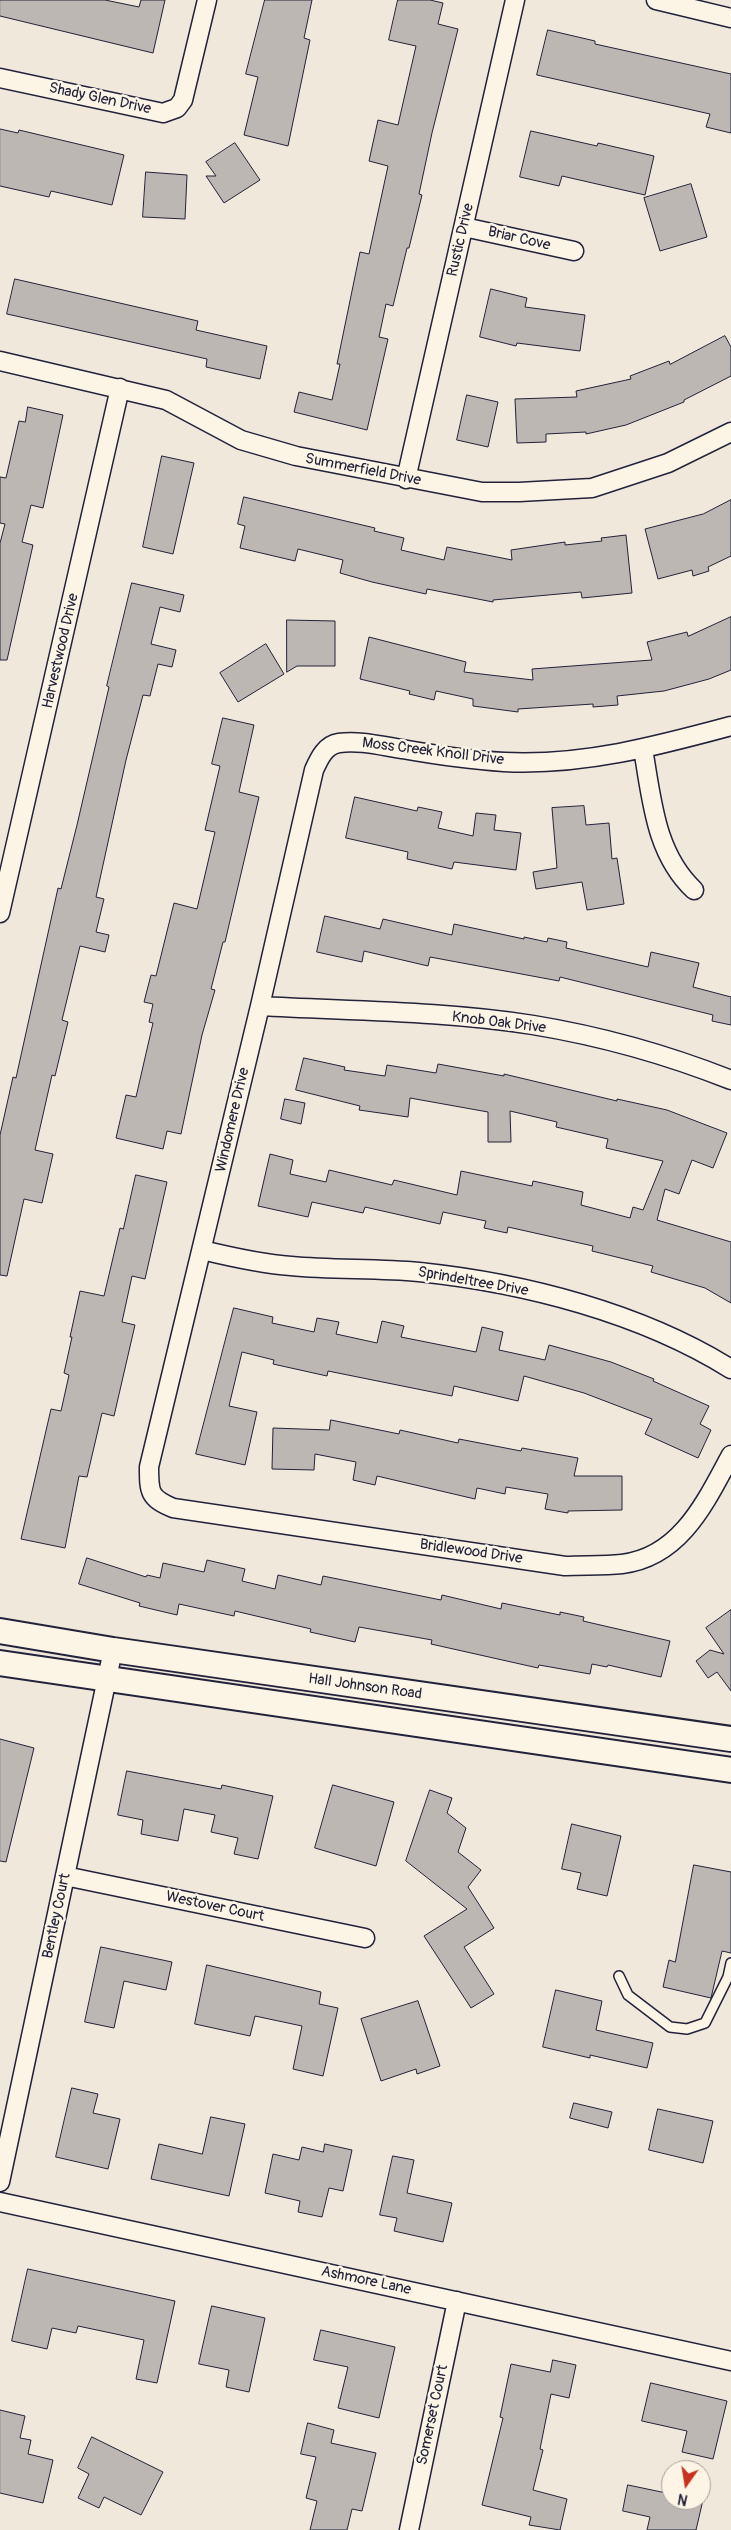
<!DOCTYPE html>
<html>
<head>
<meta charset="utf-8">
<style>
	body { margin:0 }
	#map { position:relative; width:731px; height:2530px; overflow:hidden; background:#efe8db; font-family:Pangolin,sans-serif }
	canvas { display:block }
	.north { position:absolute; left:661px; top:2460px; width:50px; height:50px; box-sizing:border-box; background:#fcf5e5; border:1px solid #a5a1a1; border-radius:50%; rotate:193deg; font-size:14px; font-weight:700; line-height:20px; text-align:center; color:#22223b }
	.north::after { content:''; display:block; margin:auto; width:18px; height:22px; background:#c8321e; clip-path:polygon(50% 0,100% 100%,50% 72%,0 100%) }
</style>
</head>
<body>
<div id="map">
<canvas width="731" height="2530"></canvas>
<div class="north">N</div>
</div>
<script>
const context = document.querySelector('canvas').getContext('2d');
context.lineJoin = 'round';
function fillPath(path, color) {
  context.fillStyle = color;
  context.fill(path, 'evenodd');
}
function strokePath(path, color, width, dash) {
  context.strokeStyle = color;
  context.lineWidth = width;
  context.lineCap = dash ? 'butt' : 'round';
  context.setLineDash(dash || []);
  context.stroke(path);
}
function label(font, color, halo, rows, align = 'center') {
  context.font = font + ' Pangolin,sans-serif';
  context.lineWidth = 5;
  context.setLineDash([]);
  context.textBaseline = 'middle';
  context.strokeStyle = halo;
  context.fillStyle = color;
  for (const [text, x, y, turn = 0] of rows) {
    context.save();
    context.translate(x, y);
    context.rotate((+turn || 0) * Math.PI / 180);
    context.textAlign = isNaN(turn) ? turn : align;
    if (halo) context.strokeText(text, 0, 0);
    context.fillText(text, 0, 0);
    context.restore();
  }
}
const building = new Path2D(`
	M0 0H105L139 7 141 0H165L153 53 0 16Z
	M265 0H312L304 38 310 40 288 146 244 135 258 77 246 74Z
	M398 0H430L443 3 438 24 458 29 432 133 419 194 422 195 409 248H407L393 306 386 304 379 337 388 339 367 430 294 412 299 392 332 400 340 364H337L360 252 369 254 388 166 369 161 378 120 398 125 416 46 389 40Z
	M548 30 595 41V44L731 74V133L706 127 710 114 537 75Z
	M0 129 18 133 19 130 124 155 112 205 51 191 49 197 0 186Z
	M531 131 597 146 598 143 654 156 645 195 562 176 559 186 520 177Z
	M235 143 260 180 224 203 206 176H216L206 162Z
	M146 172 187 175 185 219 143 217Z
	M691 184 707 237 660 251 644 198Z
	M15 279 198 321 196 330 267 346 260 379 206 367 207 359 7 314Z
	M491 289 527 298 525 307 585 315 580 351 517 343 516 346 480 337Z
	M725 336 731 347V376L684 400V402L626 425 586 434V432L546 434V442L517 443 515 399 577 397 576 391 631 379 630 376 669 361 670 364Z
	M467 395 498 402 488 447 457 440Z
	M28 407 63 415 43 508 31 505 22 542 33 545 7 660H0V543L5 524 0 523V477L6 478 19 421 25 422Z
	M162 456 194 463 173 554 143 547Z
	M244 497 375 528 374 531 404 538 401 550 444 560 447 547 512 560 511 550 565 542V545L602 541 601 538 626 535 632 593 582 598 581 592 493 600V602L427 589 426 594 372 582 340 573 343 560 298 549 295 561 240 548 245 526 238 524Z
	M731 500V556L708 567 709 571 693 576 692 570 658 579 645 529 703 514Z
	M132 583 184 595 180 612 160 607 151 644 176 650 172 667 158 664 150 696 143 695 126 760 96 897 104 899 96 932 109 935 105 952 80 946 62 1020 68 1022 55 1076 52 1075 35 1150 53 1154 42 1203 24 1199 7 1276 0 1275V1135L13 1077 16 1078 58 888 61 889 77 825 109 687 107 686Z
	M731 617V670L709 679 664 691 617 696 618 705 593 707V704L518 709V712L473 706V699L436 691 434 700 409 694 410 691 360 679 369 637 466 662 464 672 533 680 532 669 652 660 647 642 687 632 688 636Z
	M287 620 335 621V666H297L287 672Z
	M266 644 284 674 238 702 220 673Z
	M223 718 254 725 239 792 259 797 225 942H223L211 989 215 990 202 1035 181 1134 167 1131 163 1149 116 1138 126 1095 136 1097 153 1023 149 1022 153 1004 144 1002 151 975 156 976 174 903 197 909 215 832 205 830 220 766 212 764Z
	M355 797 417 811 418 807 442 812 438 828 473 836 476 813 496 815 494 830 521 833 516 870 454 862 452 869 407 859 408 852 346 838Z
	M584 806 586 825 609 823 612 859 617 858 624 904 587 910 582 882 536 889 533 872 557 868 552 808Z
	M325 916 380 929 383 919 452 935 454 924 524 939V937L547 942 548 938 567 942 566 948 648 967 651 952 699 963 693 987 731 997V1025L712 1021 713 1015 560 977 559 981 430 957 428 966 364 951 362 962 317 952Z
	M304 1058 345 1067 344 1070 385 1076 387 1065 436 1073 438 1064 504 1076V1074L617 1101V1099L667 1110 727 1133 713 1168 692 1160 679 1194 665 1189 657 1220 731 1242V1303L705 1288 651 1272 653 1266 592 1251 593 1246 508 1227 507 1233 484 1228 486 1221 443 1212 440 1224 365 1207 363 1213 312 1202 308 1217 258 1206 270 1154 293 1160 290 1174 326 1182 329 1170 392 1185 394 1180 457 1195 461 1171 532 1186 533 1181 583 1192 581 1205 630 1218 633 1207 643 1210 663 1161 606 1148 608 1139 556 1127 557 1122 510 1111 511 1142H488V1112L410 1098 408 1117 359 1110 360 1106 296 1090Z
	M285 1099 305 1103 301 1124 281 1119Z
	M136 1175 167 1182 145 1279 132 1276 122 1322 135 1325 114 1416 102 1413 87 1477 79 1476 65 1548 21 1539 51 1409 61 1411 69 1375 64 1373 72 1337H70L80 1291 104 1296 120 1228 123 1229Z
	M234 1308 273 1317 272 1323 314 1332 317 1318 339 1322 336 1334 377 1343 382 1321 404 1326 401 1337 476 1352 482 1327 503 1332 499 1350 545 1360 549 1345 611 1362 654 1379 653 1381 709 1406 700 1424 711 1430 698 1458 645 1434 652 1419 584 1393 524 1376 518 1401 454 1386 452 1396 328 1371 327 1376 273 1364 274 1360 242 1352 229 1406 257 1412 245 1465 196 1454Z
	M331 1420 399 1434 400 1430 458 1443 459 1439 521 1451 522 1448 578 1458 574 1476H622V1510L568 1511V1513L545 1509 548 1494 506 1487 505 1494 477 1488 475 1499 377 1476 375 1485 353 1480 356 1462 315 1454 314 1470 272 1469 273 1428 329 1430Z
	M87 1558 146 1577 147 1575 160 1578 163 1563 204 1572 207 1560 245 1569 242 1581 275 1589 278 1575 321 1585 323 1576 441 1600 442 1595 501 1609 502 1603 560 1615V1612L584 1617 583 1621 670 1641 661 1677 608 1665 607 1667 592 1664 590 1674 539 1665 538 1668 431 1644 432 1640 359 1627 355 1642 310 1632 311 1629 235 1611 234 1616 179 1604 177 1615 139 1606 140 1603 79 1584Z
	M731 1610V1691L717 1672 708 1678 696 1661 710 1650 724 1654 706 1628Z
	M0 1739 34 1748 6 1862 0 1861Z
	M127 1771 221 1789 222 1785 273 1796 258 1859 234 1854 238 1838 211 1832 215 1815 184 1809 178 1841 141 1834 143 1820 118 1815Z
	M333 1785 394 1802 376 1866 315 1848Z
	M430 1790 452 1798 447 1813 466 1828 458 1852 481 1870 468 1887 494 1928 464 1947 494 1994 471 2008 424 1936 467 1909 406 1861Z
	M572 1824 621 1836 607 1896 577 1889 581 1873 562 1869Z
	M694 1865 731 1872V1953L722 1951 711 1998 663 1987 669 1960 675 1962Z
	M101 1947 172 1962 166 1990 124 1981 114 2028 85 2022Z
	M207 1965 321 1992 319 2004 338 2008 323 2076 293 2069 302 2026 255 2016 250 2036 195 2024Z
	M556 1990 602 2001 596 2030 653 2043 647 2068 590 2055V2058L543 2047Z
	M418 2001 440 2066 417 2074 416 2069 381 2081 361 2019Z
	M72 2088 98 2094 93 2113 120 2119 108 2169 56 2157Z
	M574 2103 612 2112 608 2128 570 2118Z
	M658 2109 713 2121 703 2163 649 2150Z
	M211 2117 245 2124 229 2196 151 2179 159 2144 202 2154Z
	M325 2144 352 2150 343 2191 329 2188 322 2217 298 2212 300 2201 265 2193 273 2154 299 2160 302 2147 323 2152Z
	M393 2156 414 2160 407 2193 452 2203 443 2242 394 2231 397 2218 380 2215Z
	M28 2269 175 2301 157 2383 136 2379 144 2340 78 2326 76 2333 52 2328 47 2349 12 2341Z
	M212 2306 265 2318 249 2392 226 2387 229 2370 199 2364Z
	M321 2330 395 2347 379 2418 338 2408 348 2367 314 2360Z
	M553 2360 576 2365 569 2398 551 2394 540 2449 543 2450 533 2490 567 2499 560 2530 529 2525 531 2517 482 2505 503 2418 500 2417 511 2364 550 2372Z
	M651 2383 727 2401 713 2459 682 2452 687 2431 642 2421Z
	M0 2410 25 2416 20 2438 31 2440 28 2454 53 2460 43 2503 0 2493Z
	M308 2423 334 2430 331 2443 376 2453 362 2511 352 2509 347 2530H310L317 2501 306 2498 316 2457 301 2454Z
	M92 2437 163 2472 141 2515 104 2497 99 2508 78 2498 89 2474 78 2468Z
	M628 2485 671 2494V2500H703L696 2530H647L650 2517 623 2511Z`);
fillPath(building, '#bcb7b3');
strokePath(building, '#22223b', 1);
const service = new Path2D(`
	M619 1976 628 1995 670 2027 687 2029 705 2023 728 1977 731 1963`);
const minor = new Path2D(`
	M656 0 731 18
	M0 78 163 113 177 108 183 100 207 0
	M464 227 574 251
	M0 361 166 400 241 440 296 456 482 492H519L592 488 668 463 731 432
	M406 479 515 0
	M731 726C657 746 582 766 504 762 470 760 436 755 402 749 382 746 359 740 339 743 325 745 319 759 314 770L260 1006 149 1467C149 1492 149 1498 173 1508L565 1566C584 1565 603 1566 622 1564 681 1557 706 1501 731 1455
	M643 749C652 800 655 853 694 890
	M0 913 120 388
	M260 1006C351 1011 444 1011 533 1025 600 1036 668 1055 731 1080
	M202 1250C231 1257 261 1264 291 1266 333 1270 377 1268 419 1272 525 1283 641 1313 731 1369
	M65 1876 365 1938
	M0 2182 113 1650
	M0 2202 731 2361
	M409 2530 457 2301`);
const secondary = new Path2D(`
	M0 1631 113 1650 731 1739
	M0 1663 731 1770`);
strokePath(service, '#22223b', 12);
strokePath(minor, '#22223b', 21);
strokePath(secondary, '#22223b', 28);
strokePath(service, '#fcf5e5', 9);
strokePath(minor, '#fcf5e5', 18);
strokePath(secondary, '#fcf5e5', 24);
label('15px', '#22223b', '#fcf5e5', [
	["Shady Glen Drive",100,99,12],
	["Briar Cove",519,239,13],
	["Rustic Drive",461,240,-77],
	["Summerfield Drive",363,470,11],
	["Harvestwood Drive",61,651,-77],
	["Moss Creek Knoll Drive",433,752,7],
	["Knob Oak Drive",499,1023,7],
	["Windomere Drive",233,1120,-77],
	["Sprindeltree Drive",473,1282,10],
	["Bridlewood Drive",471,1552,8],
	["Hall Johnson Road",365,1687,8],
	["Westover Court",215,1907,12],
	["Bentley Court",57,1916,-78],
	["Ashmore Lane",366,2281,12],
	["Somerset Court",433,2415,-78]
]);
</script>
</body>
</html>
